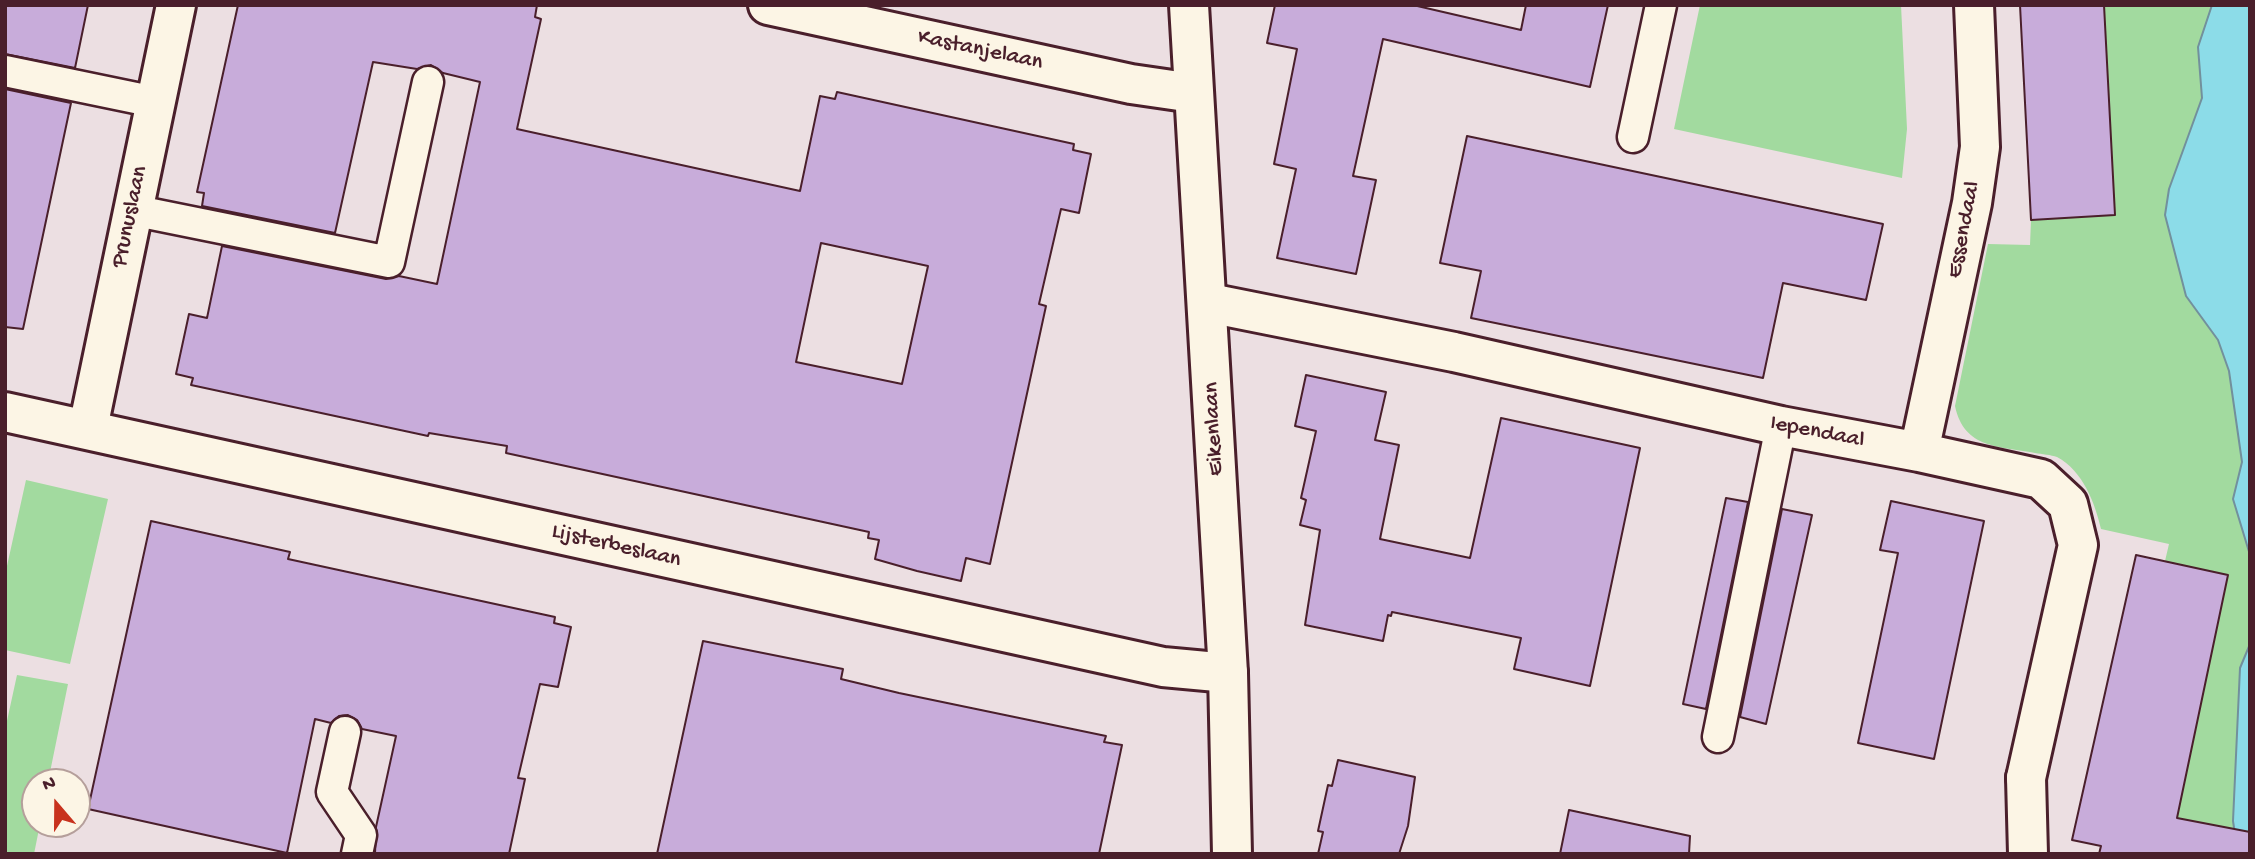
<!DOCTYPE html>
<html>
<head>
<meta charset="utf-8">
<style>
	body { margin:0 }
	#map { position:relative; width:2255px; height:859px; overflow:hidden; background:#ecdfe2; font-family:"Gochi Hand",sans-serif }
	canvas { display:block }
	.frame { position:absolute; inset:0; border:7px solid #4a1f2b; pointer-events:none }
	.north { position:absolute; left:21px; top:768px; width:70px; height:70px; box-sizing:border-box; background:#fcf5e5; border:2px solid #b59f9b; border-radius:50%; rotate:340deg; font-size:19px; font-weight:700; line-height:28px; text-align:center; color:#4a1f2b }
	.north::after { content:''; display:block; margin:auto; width:24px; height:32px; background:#c8321e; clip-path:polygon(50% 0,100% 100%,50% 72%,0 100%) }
</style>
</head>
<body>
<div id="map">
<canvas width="2255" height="859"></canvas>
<div class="frame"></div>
<div class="north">N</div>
</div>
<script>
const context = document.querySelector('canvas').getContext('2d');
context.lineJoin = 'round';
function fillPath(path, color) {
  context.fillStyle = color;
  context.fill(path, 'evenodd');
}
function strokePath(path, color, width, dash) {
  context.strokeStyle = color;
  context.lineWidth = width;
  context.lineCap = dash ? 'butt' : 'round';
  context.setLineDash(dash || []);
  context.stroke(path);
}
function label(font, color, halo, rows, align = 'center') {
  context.font = font + ' "Gochi Hand",sans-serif';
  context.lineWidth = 5;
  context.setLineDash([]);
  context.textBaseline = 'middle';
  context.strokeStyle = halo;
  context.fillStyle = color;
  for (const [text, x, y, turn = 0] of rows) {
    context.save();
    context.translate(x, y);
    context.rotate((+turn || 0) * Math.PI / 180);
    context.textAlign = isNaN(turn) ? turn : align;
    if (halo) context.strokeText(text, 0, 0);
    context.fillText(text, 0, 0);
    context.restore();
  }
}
fillPath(new Path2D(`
	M1700 5H1901L1907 129 1902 178 1674 129Z
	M2104 5 2213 7 2198 47 2202 98 2169 189 2186 296 2218 340 2229 371 2242 462 2233 499 2250 555V644L2240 668 2233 821 2238 854 2202 823 2177 818 2165 561 2169 544 2101 529C2095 503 2083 471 2057 457 2051 455 2042 454 2035 453 1999 446 1964 449 1955 406L1988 244 2030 245 2031 220 2115 215Z
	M26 480 108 499 70 664 5 650V575Z
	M17 675 68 684 48 782H35V824H40L34 854H5V730Z`), '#a2da9f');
const water = new Path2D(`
	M2212 5H2250V555L2233 499 2242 462 2229 371 2218 340 2186 296 2165 215 2169 189 2202 98 2198 47Z
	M2250 644V854H2238L2233 821 2240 668Z`);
fillPath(water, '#8cdce8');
strokePath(water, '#72909c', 2);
const building = new Path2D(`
	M5 5H88L75 68 5 54Z
	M238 5H537L535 17 541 19 517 129 800 191 820 96 835 99 837 92 1074 144 1073 150 1091 154 1079 213 1061 209 1039 304 1046 306 990 564 966 558 961 581 917 571 875 559 879 540 868 538 869 532 506 453 507 446 429 433 428 436 191 385 193 378 176 374 189 314 207 318 222 246 386 279 399 276 437 284 480 82 443 73 431 65 417 69 373 62 335 233 202 206 204 193 197 192ZM821 243 928 266 902 384 796 362Z
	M1275 5H1413L1521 30 1526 5H1608L1590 87 1383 39 1353 176 1376 180 1356 274 1277 258 1296 169 1274 164 1297 49 1267 43Z
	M2020 5H2104L2115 215 2031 220Z
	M5 89 71 103 23 329 5 327Z
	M1467 136 1883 224 1866 300 1783 283 1763 378 1471 318 1481 271 1440 263Z
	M1306 375 1386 392 1375 440 1399 445 1380 539 1470 558 1501 418 1640 448 1590 686 1514 669 1521 638 1392 612 1391 616 1388 615 1383 641 1305 625 1320 530 1300 525 1306 500 1301 498 1316 431 1295 426Z
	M1726 498 1748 502 1706 709 1683 704Z
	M1891 501 1984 521 1934 759 1858 743 1898 553 1880 550Z
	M1782 509 1812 515 1766 724 1740 717Z
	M151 521 290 552 288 559 555 617 554 623 571 627 558 687 540 684 518 778 525 779 509 854H375L376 827 396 736 362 729 357 720 348 715 339 716 331 723 315 719 287 853 88 809Z
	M2136 555 2228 575 2177 818 2250 832V854H2099L2101 846 2072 840Z
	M703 641 843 669 841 679 899 693 1106 736 1104 742 1122 745 1099 854H657Z
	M1338 760 1415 777 1408 826 1399 854H1318L1323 832 1318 831 1328 785 1332 786Z
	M1569 810 1690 836 1689 854H1560Z`);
fillPath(building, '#c8acda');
strokePath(building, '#4a1f2b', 2);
const service = new Path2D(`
	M5 71 155 102
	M1633 137 1661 5
	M132 210 389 262 428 82
	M345 732 332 792 361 835 357 854
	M1718 737 1781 426`);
const pedestrian = new Path2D(`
	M2026 778 2028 854`);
const minor = new Path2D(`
	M768 5 1131 84 1193 93
	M1209 303 1454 352 1781 426 1919 452 2041 479 2068 504 2078 545 2026 778
	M5 412 1163 667 1228 673
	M88 428 176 5
	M1919 452 1972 203 1980 147 1974 5`);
const tertiary = new Path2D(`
	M1189 5 1228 673 1232 854`);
strokePath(service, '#4a1f2b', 35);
strokePath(pedestrian, '#4a1f2b', 44);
strokePath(minor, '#4a1f2b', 44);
strokePath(tertiary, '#4a1f2b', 44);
strokePath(service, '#fcf5e5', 30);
strokePath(pedestrian, '#fcf5e5', 38);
strokePath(minor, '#fcf5e5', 38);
strokePath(tertiary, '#fcf5e5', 38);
label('23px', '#4a1f2b', '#fcf5e5', [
	["Kastanjelaan",980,51,12],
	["Prunuslaan",131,217,-78],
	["Essendaal",1965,230,-79],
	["Eikenlaan",1215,429,-93],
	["Iependaal",1817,433,11],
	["Lijsterbeslaan",616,547,13]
]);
</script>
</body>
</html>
